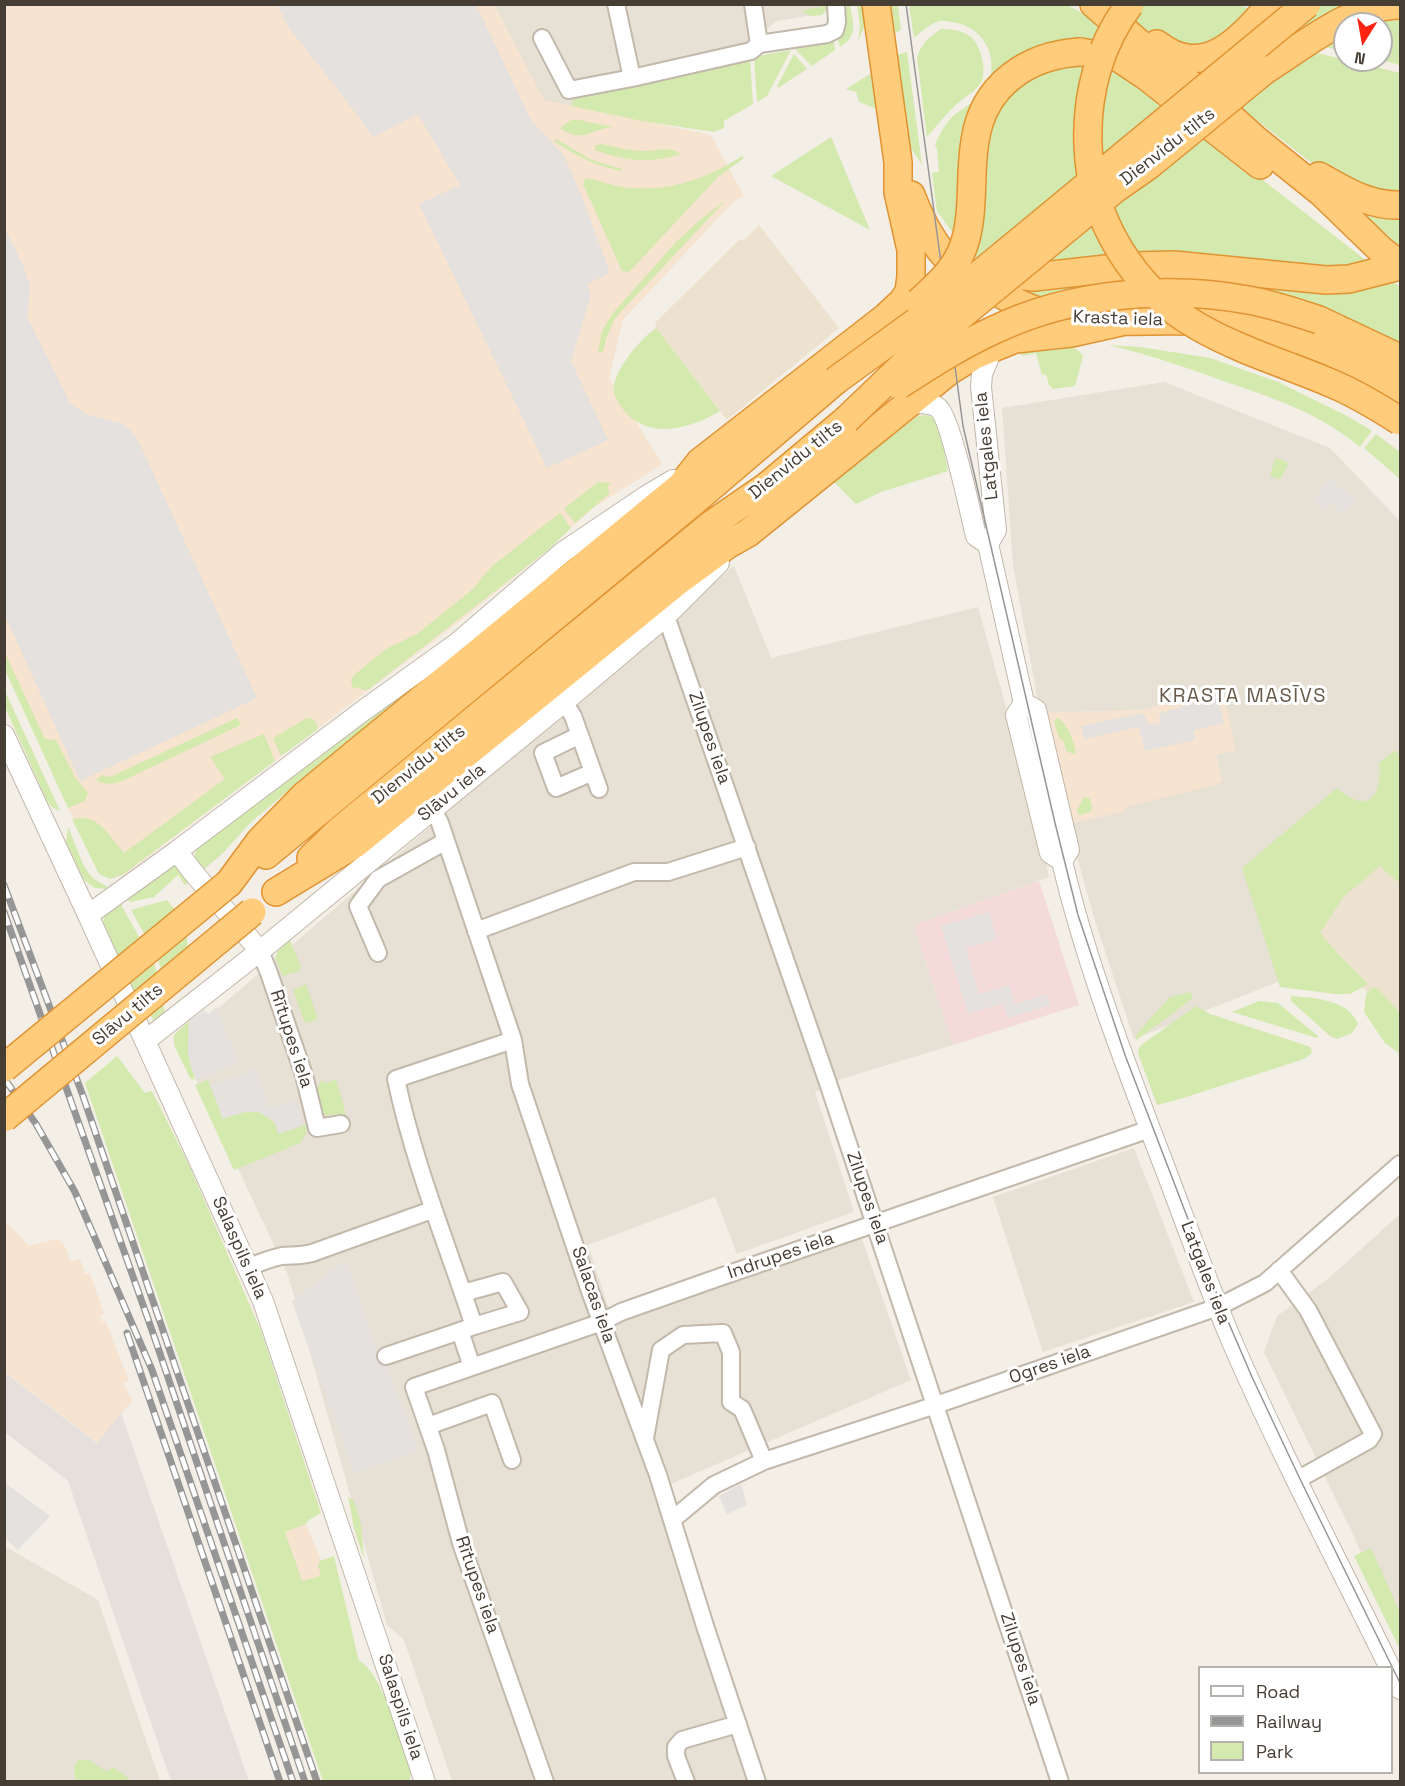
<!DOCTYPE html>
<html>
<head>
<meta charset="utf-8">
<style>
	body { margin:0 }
	#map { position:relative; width:1405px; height:1786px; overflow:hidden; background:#f3eee6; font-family:"Space Grotesk",sans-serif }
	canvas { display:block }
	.frame { position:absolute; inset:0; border:6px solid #463e35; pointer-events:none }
	.legend { position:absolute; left:1198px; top:1666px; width:195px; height:108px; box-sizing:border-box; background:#fff; border:2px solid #b5b2ae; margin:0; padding:8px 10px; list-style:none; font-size:18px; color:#463e35 }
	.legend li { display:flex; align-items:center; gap:12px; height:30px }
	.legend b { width:30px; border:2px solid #b5b2ae }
	.north { position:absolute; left:1333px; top:12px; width:60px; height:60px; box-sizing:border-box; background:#fff; border:2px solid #b5b2ae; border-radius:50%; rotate:191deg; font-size:16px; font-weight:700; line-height:24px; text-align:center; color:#463e35 }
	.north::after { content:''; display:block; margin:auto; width:21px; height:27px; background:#ff2311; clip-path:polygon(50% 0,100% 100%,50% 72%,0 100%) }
</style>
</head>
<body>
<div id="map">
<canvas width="1405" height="1786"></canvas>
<div class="frame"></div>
<ul class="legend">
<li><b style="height:8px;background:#fff"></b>Road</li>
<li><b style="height:8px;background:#969696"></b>Railway</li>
<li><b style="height:16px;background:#d3e9ad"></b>Park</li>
</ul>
<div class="north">N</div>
</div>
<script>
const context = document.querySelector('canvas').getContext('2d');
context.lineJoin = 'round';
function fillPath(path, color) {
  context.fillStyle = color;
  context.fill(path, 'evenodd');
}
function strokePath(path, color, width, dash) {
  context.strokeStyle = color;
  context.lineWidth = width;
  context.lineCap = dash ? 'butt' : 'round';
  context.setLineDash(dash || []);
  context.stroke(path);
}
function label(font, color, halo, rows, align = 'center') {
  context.font = font + ' "Space Grotesk",sans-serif';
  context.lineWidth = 6;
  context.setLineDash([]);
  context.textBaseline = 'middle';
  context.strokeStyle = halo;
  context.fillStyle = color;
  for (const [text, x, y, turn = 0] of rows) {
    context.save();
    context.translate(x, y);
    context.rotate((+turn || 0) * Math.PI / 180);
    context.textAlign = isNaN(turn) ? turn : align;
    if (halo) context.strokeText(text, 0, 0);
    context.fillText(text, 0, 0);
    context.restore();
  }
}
fillPath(new Path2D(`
	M494 5H835L831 12 777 21 744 47 618 115 544 101Z
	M1164 382 1330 448 1400 521V784L1280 981 1134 1039 1095 921 1068 824 1125 811V807L1222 781 1216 755 1235 750 1216 688 1144 710 1040 713 1013 565 1002 408Z
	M734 566 771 658 978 607 1032 800 1049 877 914 925 953 1045 841 1079 815 1092 854 1212 737 1254 715 1197 588 1245 614 1325 861 1236 911 1380 657 1490 751 1781H452L404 1640 387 1625 288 1275 182 1049 193 1030Z
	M1134 1148 1194 1302 1043 1352 993 1197Z
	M1400 1214V1638L1350 1528 1264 1352 1277 1316 1328 1279Z
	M4 1546 98 1600 160 1781H5Z`), '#e7e0d4');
fillPath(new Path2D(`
	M4 5H494L544 100 711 135 744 196 733 202 623 320 609 378 662 464 593 508 537 559 464 618 125 874 115 877 96 868 5 668Z
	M1216 688 1223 692 1236 750 1216 755 1222 781 1216 785 1125 807 1126 811 1068 824 1040 713 1144 710Z
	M4 1220 29 1246 57 1239 63 1242 71 1262 80 1259 85 1274 90 1273 104 1314 100 1315 102 1322 106 1321 129 1381 123 1383 132 1401 98 1443 5 1372Z
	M306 1524 329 1580 302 1589 285 1532Z`), '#f6e3d0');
fillPath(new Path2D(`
	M4 1372 97 1443 121 1413 249 1781H171L68 1481 5 1432Z`), '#e5e0db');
fillPath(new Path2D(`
	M759 225 839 328 727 420 656 328 655 323 739 240H744Z
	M1400 784V1031L1346 968 1280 981 1360 822Z`), '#ede2cf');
fillPath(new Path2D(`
	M1039 881 1079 1005 953 1045 914 925Z`), '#f4dad9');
fillPath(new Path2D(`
	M1233 4 1253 9 1217 47 1163 43 1115 5Z
	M822 5H829L822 15 811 16 803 12V10L822 7Z
	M847 5H850C853 24 859 35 840 47L838 40C849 29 843 18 847 5Z
	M857 5H864L866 23 858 41 860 26Z
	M891 5H898L901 30 895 33Z
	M909 5H1067L1088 16 1160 73 1116 70 1159 99 1400 287V350L1255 319 1066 310 988 277 1042 270 987 262 975 257 963 247 937 211 932 173 939 172 937 149 935 145C940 134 944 126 952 117 968 103 987 98 991 74 995 47 977 24 951 22 946 21 941 20 937 22 928 25 921 32 914 38Z
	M1280 5H1400V65L1380 60 1381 24H1345V52L1314 44 1272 12Z
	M1268 22 1300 49 1400 73V198L1389 197 1317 167 1245 111 1220 95 1189 65Z
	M941 29C957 29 973 32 979 49 983 59 985 71 982 81 977 91 966 96 958 103 947 113 937 125 927 137L917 57C922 43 929 37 941 29Z
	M834 41 835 50 812 66 796 50V49Z
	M791 50 767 96 757 102 754 57Z
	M907 52 922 165 911 148 896 55Z
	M794 54 807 69 778 88 777 86Z
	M750 58 753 104 724 121V128L714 132 642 121 571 106 575 95Z
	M876 70 877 109 859 102 856 92 846 89Z
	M571 120H579L613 127C590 129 583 144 560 128Z
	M831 137 870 230 771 176Z
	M556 139 592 160 622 169 621 171C596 166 576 156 554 141Z
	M602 144C616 147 628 151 642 151 656 152 667 145 681 154 651 164 625 161 595 150V145Z
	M742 156 744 158 718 177 629 272 622 271 584 186 583 183 586 178C598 180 609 185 622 187 667 193 705 180 742 156Z
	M726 200 615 318 606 339 603 352H598L602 331 613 313 677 241 701 219Z
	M1350 203 1400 213V246Z
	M656 328 720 411C692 428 652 440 626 413 622 408 616 400 614 393 610 374 641 338 656 328Z
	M1108 345 1140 347 1210 358 1278 382 1345 415 1371 430V432L1360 447C1322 415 1279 400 1232 384 1191 369 1151 355 1108 345Z
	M1069 347 1078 350 1083 356 1075 386 1053 389 1049 385 1046 374 1042 375 1036 353 1023 356 1019 353 1010 355 1014 351 1054 350Z
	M926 415 934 418 938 423 948 471 881 492 856 504 833 481 918 416Z
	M1376 434 1400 452V479L1364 448Z
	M1275 458 1285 461 1288 464 1281 479 1270 476Z
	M598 482 611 483 608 486 609 494 575 523 564 509Z
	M560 513 571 528 549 549 369 689 363 690 357 687 353 689 351 680 354 675 386 649 417 634 473 589 492 566Z
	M522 600 322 762 250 823 224 852 202 871C195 862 192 856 198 846Z
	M4 651 45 739 56 740 76 779 88 793 85 801 68 808 5 670Z
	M4 691H5L60 811 53 808 47 801 5 707Z
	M237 718 241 725 120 782C111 784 104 785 96 780L102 775 110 777Z
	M307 718H312L317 724 318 729 281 756 273 738Z
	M1057 718C1069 724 1074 742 1076 755L1066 751 1064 741 1059 738 1054 722Z
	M264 734 275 761 122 875 110 879 99 874 72 819C99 813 109 836 124 853L225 779 210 757Z
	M1395 750 1400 756V882L1395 880 1380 866 1343 897 1320 933 1338 954 1368 984 1350 994H1335L1280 987 1242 868 1337 788C1343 793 1351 799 1359 801 1380 804 1381 777 1379 763Z
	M1086 797 1090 799 1092 808 1090 812 1079 815 1077 811 1083 798Z
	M68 827C75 842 80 862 90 875 96 882 104 883 109 889L95 888 84 880 66 842Z
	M175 863 190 881 185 885 178 875 154 897 130 902 126 899Z
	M167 900C178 912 192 935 186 952 183 960 170 970 164 977L156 955 131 910Z
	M120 903 155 965 166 1018 156 1024 131 985 103 922 105 915Z
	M290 940 301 967 299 971 283 976 275 958 278 951Z
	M306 984 317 1017 316 1020 305 1023 293 990Z
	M1372 988H1377L1400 1013V1054L1385 1043 1364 1012 1366 994Z
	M1190 992 1193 998 1135 1041 1138 1032 1170 997Z
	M1291 996C1314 998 1348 999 1358 1024L1352 1033 1337 1039 1330 1036 1291 1001Z
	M1259 1001 1278 1003 1318 1036 1317 1038 1232 1012Z
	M1196 1006 1210 1014 1308 1046 1311 1048 1312 1053 1304 1059 1180 1099 1157 1105 1138 1053 1140 1046Z
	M189 1021 188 1052 195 1080 190 1078 174 1045V1035Z
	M117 1056 145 1093 152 1091 188 1163 261 1331 321 1513 309 1520 306 1524 285 1532 302 1581 321 1576 318 1565 320 1561 334 1556 359 1661C382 1671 402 1746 411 1770L410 1781H323L85 1083Z
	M336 1079 346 1115 339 1116 337 1122 333 1114 327 1116 321 1112C317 1099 312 1090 323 1080L325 1084Z
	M208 1080 223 1119C245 1111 270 1104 279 1134L308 1124 306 1133 300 1143 234 1170 195 1085Z
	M348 1497 354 1501 361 1524 364 1559 354 1528Z
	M1371 1548 1400 1613V1649L1354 1556Z
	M79 1760H89L107 1772 113 1767 132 1781H75L74 1766Z`), '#d3e9ad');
fillPath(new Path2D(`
	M277 5H476L531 120 564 156 580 192 610 273 587 284 591 295 571 361 608 440 547 468 419 204 460 185 418 114 373 137 346 100 289 28Z
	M4 226 24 268 30 287 27 317 70 403 86 414 124 424 136 436 257 698 80 781 5 615Z
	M1330 479 1356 500 1343 516 1333 503 1324 511 1314 499Z
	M1217 695 1224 723 1194 730 1195 740 1145 751 1139 727 1084 739 1081 726 1143 713 1148 723 1154 725 1160 723 1159 714Z
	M989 912 997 939 966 948 979 994 1009 985 1015 1004 1047 994 1051 1005 1008 1018 1003 1003 968 1014 941 926Z
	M217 1007 239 1064 197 1079 191 1067 188 1052 189 1021 204 1010 208 1014Z
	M256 1069 268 1106 271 1107 296 1099 303 1125 278 1134 276 1123 259 1112 245 1111 223 1119 210 1085Z
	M346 1260 379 1359 388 1368 419 1451 354 1474 292 1301Z
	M5 1483 50 1516 18 1550 5 1538Z
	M741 1484 747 1505 727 1514 719 1496Z`), '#e4e1de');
const minor = new Path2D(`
	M616 4 632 78
	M753 4 759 44
	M542 38 569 90 632 78 751 51 759 44 827 34 835 30 837 22 836 4
	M666 616 828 1083 1060 1782
	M564 702 573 716 599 789
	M580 735 543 753 556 788 593 772
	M433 809 440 823 513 1040 520 1084 591 1294 658 1475 705 1626 757 1782
	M476 931 634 872H668L747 847
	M260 951 269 973 304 1075 317 1128 341 1124
	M378 953 358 906 378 879 446 841
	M249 1267C259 1263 271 1258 282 1256 293 1255 301 1256 312 1253L432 1210
	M1279 1270 1308 1310 1373 1434 1369 1440 1297 1480
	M463 1293 503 1282 520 1312 474 1326
	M386 1356 460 1331
	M472 1367 460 1331 474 1326C447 1244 414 1164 396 1079L513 1040
	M428 1426 492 1403 512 1460
	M645 1438 661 1350 683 1335 723 1333 731 1352V1402L742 1409 764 1461
	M672 1520 714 1485 764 1461 936 1405 1218 1307 1265 1283 1400 1164
	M545 1782 461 1543 436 1450 414 1387 602 1322 621 1312 720 1277 1150 1129
	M686 1782 676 1756V1747L682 1740 738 1724`);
const tertiary = new Path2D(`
	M910 403C918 403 930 402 937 407 950 415 971 516 976 536L988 544 1024 703 1036 710 1069 850 1062 861
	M988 544 996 530 981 387 982 374 993 347
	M1024 703 1016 715 1049 849 1050 853 1062 861C1084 955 1119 1047 1153 1137 1180 1206 1204 1276 1233 1344 1281 1454 1337 1560 1390 1668
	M4 735 88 915 263 1301 425 1782
	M177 851 192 871 260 951
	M88 915 177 851 364 710 456 644 563 552 646 496 673 480
	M145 1041 260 951 564 702 666 616 719 563
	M1392 1671 1400 1689`);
const trunk = new Path2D(`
	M1094 4 1170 70 1206 95 1256 140 1322 193 1381 250 1400 265
	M1157 44C1204 81 1240 40 1271 4
	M1080 52 1119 58 1146 76 1260 165
	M1265 70C1305 45 1352 5 1400 5
	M1319 176C1346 191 1369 206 1400 205
	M911 195C920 219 932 244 951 262 957 267 964 271 970 275 997 294 1022 307 1053 316
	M994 269 1014 275 1034 277 1133 266 1174 265 1326 280 1349 279 1400 266
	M1319 320 1391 354 1400 361
	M1106 321C1141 322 1177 319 1212 322 1279 327 1344 353 1400 389
	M266 855 693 502 835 381
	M311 858 339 831 712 524 767 486 846 420
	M229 883 260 841 305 795 681 486 700 462 886 317 902 302 909 292 911 276V250L898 192V162L876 4
	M276 892 355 844 678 581 727 545 748 533 949 371 975 355 1015 339 1071 333 1125 321`);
strokePath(minor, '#c2b8ab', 20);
strokePath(tertiary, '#c2b8ab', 22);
strokePath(trunk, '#e19332', 30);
strokePath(minor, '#fff', 16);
strokePath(tertiary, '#fff', 20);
strokePath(trunk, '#ffcc7c', 27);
strokePath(new Path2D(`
	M906 4 963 426 1055 823 1078 915 1125 1055 1221 1305 1252 1377 1300 1479 1400 1683`), '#969696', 1.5);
const rail = new Path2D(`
	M4 885 83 1096 317 1782
	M4 912 154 1336 305 1782
	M4 1078 36 1124 75 1192 152 1370 293 1782
	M127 1333 280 1782`);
strokePath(rail, '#969696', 7);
strokePath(rail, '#fff', 4.5, [14]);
const trunkBridge = new Path2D(`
	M1130 4C1099 44 1086 96 1088 145 1090 220 1135 291 1199 327 1241 351 1289 365 1333 384 1357 394 1378 407 1400 421
	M919 302C938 284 956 269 964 245 975 211 969 175 975 141 983 85 1028 55 1080 52
	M835 381 964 287 1307 4
	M899 385C930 365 961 345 994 330 1071 293 1165 285 1248 300 1272 304 1295 312 1319 320
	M846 420 919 350 1115 189 1148 166 1265 70
	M4 1068 229 883
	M4 1118 252 912`);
strokePath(trunkBridge, '#e19332', 30, []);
strokePath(trunkBridge, '#ffcc7c', 27);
label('18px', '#463e35', '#fff', [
	["Dienvidu tilts",1168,147,-38],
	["Krasta iela",1118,319,2],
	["Latgales iela",987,446,-96],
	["Dienvidu tilts",796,460,-39],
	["Zilupes iela",709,738,71],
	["Dienvidu tilts",419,765,-39],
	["Slāvu iela",452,793,-39],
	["Slāvu tilts",128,1015,-40],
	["Rītupes iela",291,1039,72],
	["Zilupes iela",867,1198,71],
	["Salaspils iela",239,1248,66],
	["Indrupes iela",781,1256,-19],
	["Latgales iela",1205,1273,69],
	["Salacas iela",593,1295,71],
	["Ogres iela",1050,1365,-19],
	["Rītupes iela",477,1585,71],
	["Zilupes iela",1020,1659,72],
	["Salaspils iela",400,1707,72]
]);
context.letterSpacing = '1.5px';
label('20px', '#695b4c', '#fff', [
	["KRASTA MASĪVS",1243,697]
]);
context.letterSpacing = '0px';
</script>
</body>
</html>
